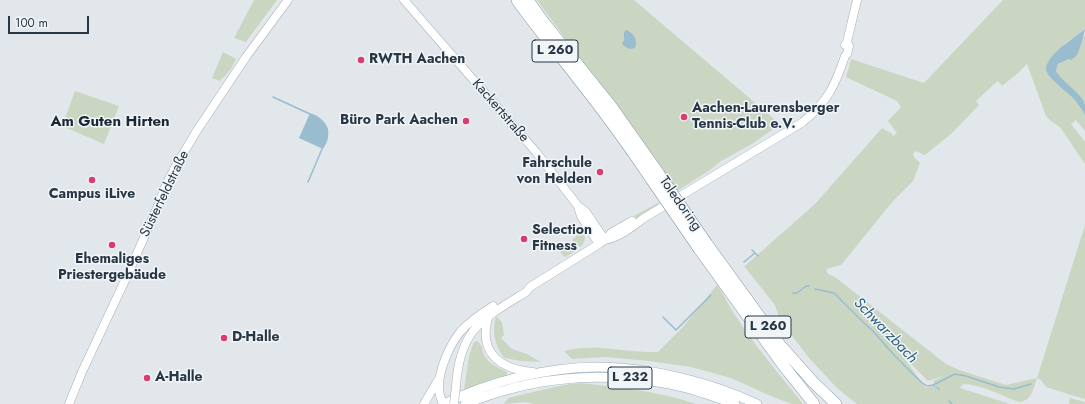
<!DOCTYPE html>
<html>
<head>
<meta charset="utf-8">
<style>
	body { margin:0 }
	#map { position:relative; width:1085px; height:404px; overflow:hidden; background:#e1e7eb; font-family:Jost,sans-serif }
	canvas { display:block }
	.scale { position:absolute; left:8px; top:16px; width:81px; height:18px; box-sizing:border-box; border:2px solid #283745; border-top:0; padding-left:5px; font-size:12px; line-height:14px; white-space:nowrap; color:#283745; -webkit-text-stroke:3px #f1f5f8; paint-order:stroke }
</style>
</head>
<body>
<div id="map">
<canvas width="1085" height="404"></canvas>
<div class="scale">100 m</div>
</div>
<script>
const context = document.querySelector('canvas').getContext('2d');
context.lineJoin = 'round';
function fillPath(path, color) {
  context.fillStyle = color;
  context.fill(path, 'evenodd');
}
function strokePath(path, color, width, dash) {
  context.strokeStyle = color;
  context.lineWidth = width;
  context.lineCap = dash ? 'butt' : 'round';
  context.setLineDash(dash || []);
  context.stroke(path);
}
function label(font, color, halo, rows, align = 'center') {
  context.font = font + ' Jost,sans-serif';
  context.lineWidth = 3;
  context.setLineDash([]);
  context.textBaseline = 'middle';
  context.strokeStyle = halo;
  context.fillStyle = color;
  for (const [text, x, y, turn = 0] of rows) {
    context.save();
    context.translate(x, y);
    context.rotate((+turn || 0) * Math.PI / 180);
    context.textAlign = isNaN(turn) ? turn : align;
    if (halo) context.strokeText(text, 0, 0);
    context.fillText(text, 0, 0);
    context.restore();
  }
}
fillPath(new Path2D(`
	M254 0H277L246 42 234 38Z
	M537 0H634L780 124 752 144 721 161 710 170 677 191Z
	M1003 0H1085V29L1076 36 1065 43 1061 48 1055 53 1049 75C1058 84 1083 103 1085 115 1085 120 1085 126 1085 131L1076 120 1071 124 1085 142V164L1060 127 1051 121 1046 116 1027 64 1018 73 1002 86 998 81 992 86 976 101 979 105 951 134 925 155 922 154 916 151 913 154 914 157 920 163 913 181 893 201 841 265 826 269 828 274 835 277 946 364 959 370 1006 385 1037 378 1085 225V399L1071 395 1046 387 1041 380 1037 378C1033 389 1032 401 1019 402 1002 396 981 384 963 384L960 388 1010 404H857L837 388 809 358 780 320 775 305 744 266 746 265 815 204 882 128 891 133 893 136 897 133 888 121 901 107 897 101 846 77 851 59 924 83ZM901 354 928 381 944 376 933 381 938 389 932 386 926 388Z
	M1085 35V104L1079 95 1060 78 1056 71 1058 64 1069 59 1076 56 1082 39Z
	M223 52 236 59 231 69 220 81 212 78Z
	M75 91 119 106 104 144 62 126Z
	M658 203 659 205 639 217 630 218Z
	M583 229C586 235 586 243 580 247L572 240 575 237 576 238V236Z
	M568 244 576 251 565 257 560 252Z
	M717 285C724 294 728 305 735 315 755 346 780 375 803 404H792L773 397 731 378 691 367 649 361 606 357 572 359 564 351C590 345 608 349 633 351 641 352 650 352 658 352L682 328Z
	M496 316 502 322 504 335 501 338 512 349 527 354 541 362 521 361 504 358C494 344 492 331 496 316Z
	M477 341C482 344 482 350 484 355 489 364 497 367 507 372V376L464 390 469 356 474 342Z
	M579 383C618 387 658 391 696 404H534L525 402 504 404 508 398 529 393 564 385Z
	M1070 398 1085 402V404H1069Z`), '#cad6c2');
fillPath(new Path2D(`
	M1085 29C1085 32 1079 52 1077 55 1076 57 1073 58 1071 60L1069 59 1058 64 1056 71C1063 83 1083 94 1085 105 1085 108 1085 112 1085 115 1081 108 1077 102 1072 97 1066 91 1048 78 1046 70 1045 64 1052 56 1056 52 1065 43 1075 37 1085 29Z
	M626 30C634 33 638 40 635 48 630 50 626 48 622 44L624 40V32Z
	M310 113C320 116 331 125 328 137 328 141 325 145 323 149L299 138Z`), '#99bccf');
strokePath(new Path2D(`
	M273 97 310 114
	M308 182 322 149
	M752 250 758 256
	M744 262 755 253
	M815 289 834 293 864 323 872 330 894 355 921 382 927 386 933 385 939 389
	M793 293H797L806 286H809
	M663 317 676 330 711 295
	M933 385 955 374 966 376 999 387 1014 389 1031 384
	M949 401 952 404`), '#99bccf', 1.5);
const secondary = new Path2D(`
	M404 0 536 152 578 206 586 212 605 240
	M845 45 847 42 857 0
	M578 206 581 216 599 244
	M605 240C620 237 632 227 644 218L803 122C828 101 835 86 845 56L847 54 849 46 847 42
	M489 315C477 352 499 369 533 372
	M456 386C460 329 481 320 526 292L530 287 599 244 605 240 611 233 632 221
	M69 404 82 372 127 276 157 208 166 185 173 171 196 132 246 57 288 0
	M424 404 438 380
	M443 404C441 398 438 392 439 386 439 369 450 344 461 331 470 321 482 313 493 306`);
const primary = new Path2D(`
	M444 404C490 381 548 367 600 367 653 368 709 382 757 404
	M465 404C524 380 588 372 650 381 658 382 666 383 674 385 695 389 715 397 735 404`);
const highway = new Path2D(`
	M517 0C535 26 556 50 575 75 602 109 627 143 651 179
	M528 0 542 20 611 106 659 174
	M707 244 781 346 813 382 836 404
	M699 249 783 365 814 404`);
strokePath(secondary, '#a6afb6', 9);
strokePath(primary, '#9faeb8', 10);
strokePath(highway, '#8797a4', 12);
strokePath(secondary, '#fff', 8);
strokePath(primary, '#fff', 9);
strokePath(highway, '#fff', 11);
const secondaryBridge = new Path2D(`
	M454 404 456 386`);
const highwayBridge = new Path2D(`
	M659 174 707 244
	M651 179 699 249`);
strokePath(secondaryBridge, '#a6afb6', 9, []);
strokePath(highwayBridge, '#8797a4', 12, []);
strokePath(secondaryBridge, '#fff', 8);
strokePath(highwayBridge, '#fff', 11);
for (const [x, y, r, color] of [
	[361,60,4,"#dd3a6e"],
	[684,117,4,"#dd3a6e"],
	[466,121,4,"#dd3a6e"],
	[600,172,4,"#dd3a6e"],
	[92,180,4,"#dd3a6e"],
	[524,239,4,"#dd3a6e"],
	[112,245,4,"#dd3a6e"],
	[224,338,4,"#dd3a6e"],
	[147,378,4,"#dd3a6e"]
]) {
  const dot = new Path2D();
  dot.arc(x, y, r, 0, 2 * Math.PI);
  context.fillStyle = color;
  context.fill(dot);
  strokePath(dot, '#f1f5f8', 1.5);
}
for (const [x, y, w] of [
	[555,51,46],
	[768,327,46],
	[630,378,44]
]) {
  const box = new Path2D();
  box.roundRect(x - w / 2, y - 11, w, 22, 3);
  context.fillStyle = '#f1f5f8';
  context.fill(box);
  strokePath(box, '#283745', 1);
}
label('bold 13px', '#283745', null, [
	["L 260",555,51],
	["L 260",768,327],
	["L 232",630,378]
]);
label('bold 14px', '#283745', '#f1f5f8', [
	["RWTH Aachen",369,60],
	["Aachen-Laurensberger",692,109],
	["Tennis-Club e.V.",692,125],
	["Büro Park Aachen",458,121,"right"],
	["Fahrschule",592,164,"right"],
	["von Helden",592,180,"right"],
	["Campus iLive",92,195,"center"],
	["Selection",532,231],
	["Fitness",532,247],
	["Ehemaliges",112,260,"center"],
	["Priestergebäude",112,276,"center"],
	["D-Halle",232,338],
	["A-Halle",155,378]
], 'left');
label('14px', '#283745', '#f1f5f8', [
	["Kackertstraße",500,111,49],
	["Süsterfeldstraße",165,194,-64],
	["Toledoring",680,204,55]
]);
label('bold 15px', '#1a2836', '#f1f5f8', [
	["Am Guten Hirten",110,122]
]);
label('italic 15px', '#2d5f7e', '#f1f5f8', [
	["Schwarzbach",885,331,46]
]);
</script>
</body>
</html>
